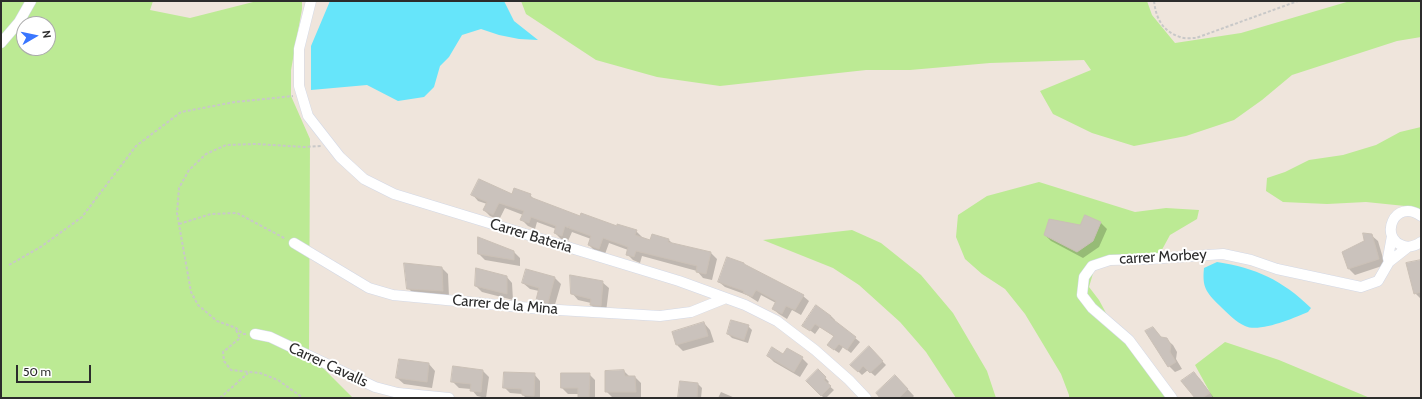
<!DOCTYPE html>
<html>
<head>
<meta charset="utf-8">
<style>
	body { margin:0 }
	#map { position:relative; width:1422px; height:399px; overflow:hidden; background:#efe5dc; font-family:Cabin,sans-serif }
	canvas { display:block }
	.frame { position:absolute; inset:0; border:2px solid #2c2c2c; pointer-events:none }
	.north { position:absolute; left:16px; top:16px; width:40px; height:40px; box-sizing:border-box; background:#fff; border:1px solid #ababab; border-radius:50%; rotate:81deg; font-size:11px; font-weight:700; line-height:16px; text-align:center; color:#2c2c2c }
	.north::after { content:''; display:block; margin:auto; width:14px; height:18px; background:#3976ff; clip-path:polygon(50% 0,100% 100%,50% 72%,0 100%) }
	.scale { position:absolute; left:16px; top:365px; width:75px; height:18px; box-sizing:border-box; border:2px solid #2c2c2c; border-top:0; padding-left:5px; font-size:12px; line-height:14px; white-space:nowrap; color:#2c2c2c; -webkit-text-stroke:3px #fff; paint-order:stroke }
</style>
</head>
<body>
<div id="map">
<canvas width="1422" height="399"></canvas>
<div class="frame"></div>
<div class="north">N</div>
<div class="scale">50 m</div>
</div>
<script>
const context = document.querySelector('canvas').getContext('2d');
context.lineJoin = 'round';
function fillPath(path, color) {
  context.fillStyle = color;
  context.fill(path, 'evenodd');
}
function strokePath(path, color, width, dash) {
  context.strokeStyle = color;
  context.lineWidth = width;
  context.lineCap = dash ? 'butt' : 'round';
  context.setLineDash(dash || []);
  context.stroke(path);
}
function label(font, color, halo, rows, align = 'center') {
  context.font = font + ' Cabin,sans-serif';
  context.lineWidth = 4;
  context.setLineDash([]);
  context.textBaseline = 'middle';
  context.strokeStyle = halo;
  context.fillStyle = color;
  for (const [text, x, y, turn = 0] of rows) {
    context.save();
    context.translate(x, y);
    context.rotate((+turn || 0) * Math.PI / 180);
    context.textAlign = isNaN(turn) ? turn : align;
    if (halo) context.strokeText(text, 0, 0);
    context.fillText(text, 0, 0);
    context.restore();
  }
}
fillPath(new Path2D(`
	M1 1H153L150 10 190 18 257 1H302V9L291 70V96L310 139 309 354 353 398H1ZM24 24H48V48H24Z
	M521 1H1147L1152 15 1175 43 1241 33 1350 1H1421V37L1397 41 1292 75 1262 100 1234 120 1186 136 1134 146 1092 133 1053 114 1040 91 1091 70 1084 60 990 63 910 70H866L720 86 657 77 596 60 526 14Z
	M1421 127V210L1415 207 1366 202 1327 204 1283 202 1266 191 1267 178 1285 172 1309 160 1343 155 1376 145 1400 132Z
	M1039 182 1135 212 1166 208 1199 210 1197 219 1170 235 1158 257 1110 260 1094 270 1089 287 1099 300 1114 328 1168 398H1069V395L1061 374 1025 314 1005 289 982 274 965 259 956 237 958 215 987 196Z
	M852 230 881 243 921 275 953 313 987 371 996 398H956L926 352 900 322 859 285 833 268 763 240Z
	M1225 342 1279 360 1370 398H1213L1195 365Z`), '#bcea94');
fillPath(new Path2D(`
	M330 1H504L514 21 538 40 519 39 499 35 481 29 462 35 449 57 440 66 434 87 424 97 398 101 367 85 311 90V46Z
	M1217 262C1256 268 1282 280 1311 308L1308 312C1294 318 1259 333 1245 326 1236 322 1227 313 1219 305 1206 292 1202 287 1204 268Z`), '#66e5fa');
fillPath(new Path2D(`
	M472 194 530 195 535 200 580 217 636 231 642 237 650 242 668 239 673 244 711 253 717 259 712 280 703 278 697 271 642 256 640 263 633 260 627 254 628 250 609 243 605 254 595 251 589 245 591 239 572 232 568 241 561 239 555 233 556 229 537 222 535 229 528 226 522 220 523 215 505 208 499 220 490 216 484 210 487 204 478 201Z
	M1101 223 1107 229 1099 247 1083 258 1051 241 1045 235 1081 226Z
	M1371 235 1378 241 1385 265 1355 275 1349 269 1365 241Z
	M514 252 520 258V266L485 260 479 254Z
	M1421 261V299L1415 293Z
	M747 267 803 296 809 301 801 315 792 310 787 319 779 314 773 309 776 303 761 295 758 302 747 295 725 287 719 282Z
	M442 268 448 274 449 297 414 294 408 288Z
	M506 276 512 283 513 300 482 292 476 286Z
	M555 278 561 284 554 308 543 306 537 300 539 291 530 289 523 283Z
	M602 282 609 288 606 312 597 311 591 305V303L578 300 572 293Z
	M816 307 831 316 835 320 834 321 860 342 851 353 843 347 839 353 833 349 835 337 820 327 815 334 803 325Z
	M704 323 710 330 714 342 683 351 677 345 673 333Z
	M748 326 752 330 748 343 732 338 728 334Z
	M1153 328 1162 338 1166 339 1173 345 1177 352 1176 359 1182 369 1175 372 1169 366Z
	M869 348 886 365 875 376 868 370 862 375 852 365Z
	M768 356 802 358 808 364 800 377 774 362Z
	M429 364 435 371 432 388 404 384 397 378Z
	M818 370 829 382 827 384 834 390 826 398H824L807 381Z
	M483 371 489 377 486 398 477 396 471 389 459 388 452 381Z
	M624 371 630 377H635L641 383V397H612L606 391Z
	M534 374 540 381V398H526L522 394 510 393 504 387Z
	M589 374 595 380V398H581L579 394H568L562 388Z
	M1194 374 1200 379 1214 398H1196Z
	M901 382 914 396 912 398H881Z
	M698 384 702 388 701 398H679Z
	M721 392 735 398H718Z`), '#0003');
const building = new Path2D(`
	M479 179 512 194 514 188 531 194 530 197 580 216 581 213 617 226V224L637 230 635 235 650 240 652 234 669 239 668 242 711 252 706 274 696 272 697 266 636 251 634 257 626 255 628 247 603 238 599 249 588 245 591 236 569 228V226L568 228 565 226 562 236 554 233 556 226 531 217 529 223 520 220 524 211 499 203 493 215 483 210 487 202 471 195Z
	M1085 215 1101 222 1093 241 1077 252 1044 235 1049 219 1080 225Z
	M1363 233 1372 234 1379 259 1348 269 1342 252 1364 241Z
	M478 237 514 251V260L478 254Z
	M727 257 744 263V264L804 295 795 310 786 306 782 314 772 309 776 301 756 290 752 297 743 293 744 291 718 282Z
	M1421 260V292L1414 294 1406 263Z
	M404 263 442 267 443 291 407 289Z
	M476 268 507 276V294L475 286Z
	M526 269 555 277 548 303 536 300 539 288 522 283Z
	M570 275 603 281 601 306 590 305 591 299 571 294Z
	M816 305 831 316 830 317 856 337 847 350 839 344 834 350 827 345 834 336 815 324 810 331 802 326Z
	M731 320 749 325 744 340 727 334Z
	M704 322 708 336 676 345 672 332Z
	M1153 327 1161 337 1167 338 1171 345 1170 352 1176 362 1168 367 1145 331Z
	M869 346 883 361 870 373 863 366 858 372 850 365Z
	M772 347 783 354 787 348 803 357 794 372 767 356Z
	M399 359 429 363 427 382 396 378Z
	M453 366 483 370 481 392 470 391 471 384 451 382Z
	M818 369 826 377 824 380 831 386 821 396 806 381Z
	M624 370 625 376H635L636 392H605V371Z
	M504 372 535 373 534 396 522 395V389L503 388Z
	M1194 372 1210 393 1202 398H1195L1181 381Z
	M561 373H590L589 397H578V388H561Z
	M895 375 908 389 899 398H880L876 393Z
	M680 381 698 383 697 398H678Z`);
fillPath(building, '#cac2bc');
strokePath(building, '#cac0b6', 1);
const minor = new Path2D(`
	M311 1 299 49V86L308 116 340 157 364 179 394 194 679 281 745 305 777 321 815 350 849 380 866 398
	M1 43 19 22 31 1
	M1421 216C1394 197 1378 239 1404 246 1410 248 1415 246 1421 242
	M294 243 369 288 393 295 542 309 660 316 691 312 726 298
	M1389 262 1388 258 1392 236
	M255 334 270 337 375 387 398 393 449 398
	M1172 398 1129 340 1092 308 1082 295 1084 277 1092 266 1110 260 1149 259 1223 254 1251 260 1277 269 1361 287 1378 281 1389 262 1408 247`);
strokePath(minor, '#d2d8e6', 11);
strokePath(new Path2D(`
	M1154 1C1156 18 1162 31 1180 37 1184 39 1191 38 1196 38L1298 1
	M179 224 211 214 237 213 286 239
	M9 265 42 246 82 217 136 146 181 112 235 102 293 96
	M236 330 240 338 223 352 224 361 231 370 260 373 278 380 303 398
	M246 334H243L236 328 217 321 198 305 191 292 177 213 179 188 189 170 206 154 226 145 256 144 304 147 321 146
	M220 398 248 373`), '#c8c8c8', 2, [3, 2]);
strokePath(minor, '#fff', 10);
label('15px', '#2c2c2c', '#fff', [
	["Carrer Bateria",531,236,17],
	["carrer Morbey",1163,257,-3],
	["Carrer de la Mina",505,305,5],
	["Carrer Cavalls",328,365,25]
]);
</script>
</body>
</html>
